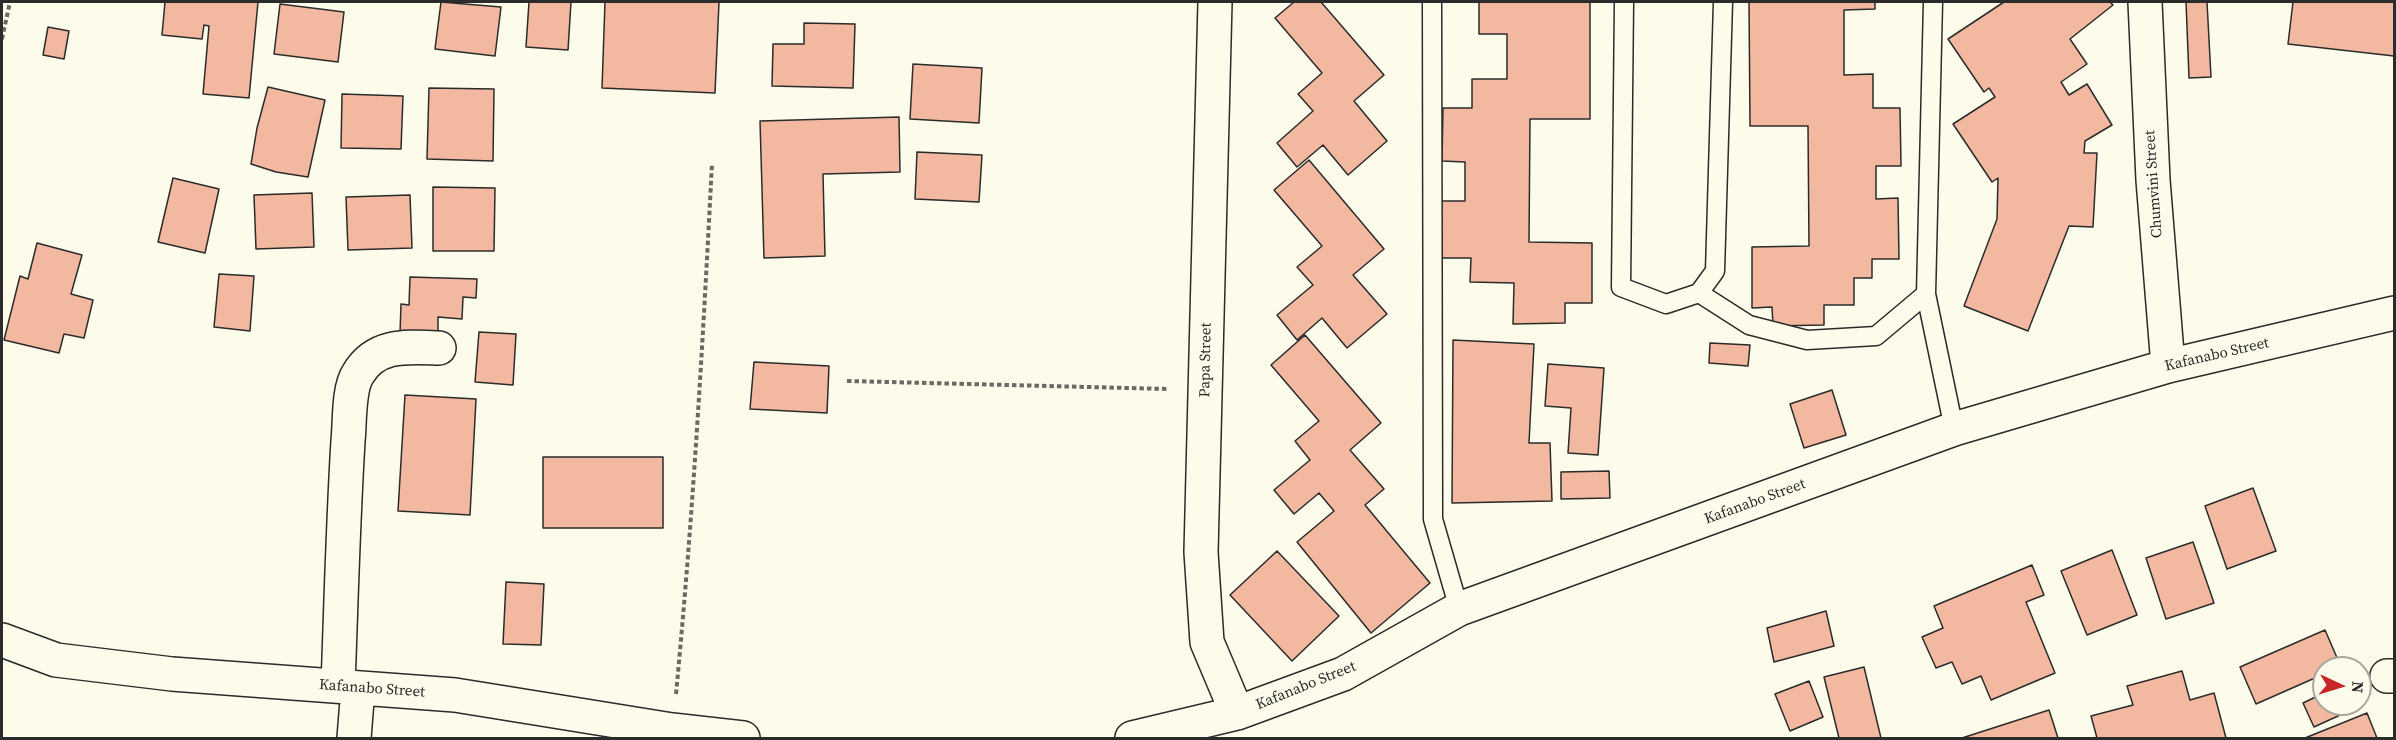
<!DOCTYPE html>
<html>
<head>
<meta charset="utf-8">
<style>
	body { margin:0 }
	#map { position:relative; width:2396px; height:740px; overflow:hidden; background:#fdfbea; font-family:"Source Serif 4",serif }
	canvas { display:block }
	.frame { position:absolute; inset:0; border:3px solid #2b2b2b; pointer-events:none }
	.north { position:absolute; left:2312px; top:656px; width:60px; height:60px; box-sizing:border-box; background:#fdfbea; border:2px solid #a9a89e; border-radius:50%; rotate:94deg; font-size:16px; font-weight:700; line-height:24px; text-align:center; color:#2b2b2b }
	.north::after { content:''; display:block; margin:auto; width:21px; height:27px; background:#c62828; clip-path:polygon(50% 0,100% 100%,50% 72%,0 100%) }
</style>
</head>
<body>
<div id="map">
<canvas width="2396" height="740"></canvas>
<div class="frame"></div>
<div class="north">N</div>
</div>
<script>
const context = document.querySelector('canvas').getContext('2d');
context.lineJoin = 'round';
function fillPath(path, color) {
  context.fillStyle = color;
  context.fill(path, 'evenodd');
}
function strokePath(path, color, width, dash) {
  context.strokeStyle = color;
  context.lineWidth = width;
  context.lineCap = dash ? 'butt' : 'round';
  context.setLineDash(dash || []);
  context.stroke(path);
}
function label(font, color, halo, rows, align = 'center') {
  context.font = font + ' "Source Serif 4",serif';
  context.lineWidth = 4.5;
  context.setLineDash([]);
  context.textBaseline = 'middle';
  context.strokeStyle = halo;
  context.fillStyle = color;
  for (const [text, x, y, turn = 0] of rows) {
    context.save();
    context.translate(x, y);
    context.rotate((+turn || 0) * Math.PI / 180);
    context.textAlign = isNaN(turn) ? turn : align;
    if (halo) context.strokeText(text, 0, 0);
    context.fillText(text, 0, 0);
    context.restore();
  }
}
const building = new Path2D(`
	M165 2H258L249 98 203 94 209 26 204 25 202 39 162 35Z
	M441 2 501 7 495 56 435 49Z
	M529 2H571L568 50 526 47Z
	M605 2H719L715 93 602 88Z
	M1294 2H1321L1384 75 1354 101 1387 141 1348 175 1323 145 1297 167 1277 143 1313 111 1298 94 1322 73 1275 18Z
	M1479 2H1590V119H1530L1529 242 1592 243V303H1565V323L1513 324 1514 283 1470 282 1471 258H1439L1440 201H1465V162L1442 161 1443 108H1472V79H1507V34H1479Z
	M1749 2H1875V9L1844 10V75L1873 74V108H1900L1901 166H1876V199L1898 198 1899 259H1872V278H1854V305H1824V325L1773 326 1772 307 1752 308V247L1809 246 1808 126H1750Z
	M2004 2H2110L2113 5 2070 39 2087 64 2061 82 2069 95 2087 84 2112 125 2085 141 2084 153H2097L2093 227 2069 226 2028 331 1964 306 1997 219 1998 178 1992 182 1953 124 1995 97 1989 88 1984 92 1948 39Z
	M2186 2H2207L2211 77 2189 78Z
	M2293 2H2394V56L2288 44Z
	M280 4 344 12 338 62 274 54Z
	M804 23 855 24 853 88 772 86 773 44H804Z
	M48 27 69 31 64 59 43 55Z
	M913 64 982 68 979 123 910 119Z
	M268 87 325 100 308 177 276 172 251 164 257 128Z
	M429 88 494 89 493 161 427 159Z
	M342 94 403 96 401 149 341 148Z
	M899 117 900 172 823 174 825 256 764 258 760 121Z
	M917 152 982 155 979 202 915 199Z
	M1309 160 1384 249 1353 275 1387 314 1347 348 1322 318 1297 340 1277 315 1313 285 1297 267 1322 246 1274 190Z
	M173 178 219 189 205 253 158 242Z
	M433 187 495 188 494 251H433Z
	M312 193 314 247 256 249 254 195Z
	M410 195 412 248 348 250 346 197Z
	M37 243 82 255 71 294 93 300 84 338 64 334 59 353 4 340 20 276 28 279Z
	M219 274 254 276 250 331 214 327Z
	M410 277 477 279 476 298 463 297 462 319 438 317V335L400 334 401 304 409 305Z
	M479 332 516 334 513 385 475 382Z
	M1305 335 1381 423 1350 450 1384 489 1365 505 1430 583 1371 633 1297 542 1334 511 1319 493 1294 514 1274 490 1310 460 1295 441 1319 421 1271 365Z
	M1453 340 1534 344 1529 443H1550L1552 501 1452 503Z
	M1710 343 1750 345 1748 366 1709 363Z
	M754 362 829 366 827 413 750 409Z
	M1548 364 1604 368 1598 455 1568 453 1571 408 1545 406Z
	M1832 390 1846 435 1804 448 1790 404Z
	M405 395 476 399 470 515 398 511Z
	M543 457H663V528H543Z
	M1609 471 1610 498 1561 499V472Z
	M2253 488 2276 551 2227 569 2205 506Z
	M2193 542 2214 603 2166 619 2146 558Z
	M2112 550 2137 615 2087 635 2061 571Z
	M1277 551 1339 616 1292 661 1230 595Z
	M2032 565 2044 595 2026 602 2055 673 1991 700 1981 676 1962 684 1952 662 1936 668 1922 637 1943 628 1934 606Z
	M506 582 544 584 541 645 503 644Z
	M1826 611 1834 646 1774 662 1767 628Z
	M2325 630 2341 667 2324 668V674L2256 704 2240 667Z
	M1864 667 1881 738H1839L1824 677Z
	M2182 671 2190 700 2214 693 2226 738H2097L2091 716 2133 705 2127 686Z
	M1809 681 1823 717 1790 731 1775 694Z
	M2324 693V704H2360V700L2362 705 2314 727 2303 703Z
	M2049 710 2058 738H1962Z
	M2367 713 2377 738H2305Z`);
fillPath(building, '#f2b8a0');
strokePath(building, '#2b2b2b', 1.5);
const service = new Path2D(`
	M1432 2 1433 519 1459 609
	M1624 2 1621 287 1666 304 1699 293 1715 271 1723 2
	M1933 2 1926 294 1954 429
	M1699 293 1749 325 1807 340 1876 336 1926 294`);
const minor = new Path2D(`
	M1215 2 1201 552 1207 642 1237 713
	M2145 2 2153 180 2168 366
	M2 640 56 660 172 674 455 695 672 730 743 738
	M2387 676H2394
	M338 686C341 605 343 523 348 441 350 423 348 389 358 374 376 343 408 347 439 348
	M354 738 358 688
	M1132 738 1237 713 1343 674 1459 609 1954 429 2168 366 2394 313`);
strokePath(service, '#2b2b2b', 21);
strokePath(minor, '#2b2b2b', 36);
strokePath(new Path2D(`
	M2 39 10 2
	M847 381 1169 389
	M676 694C693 517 703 340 712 163`), '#6a6964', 4, [4.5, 3]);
strokePath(service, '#fdfbea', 18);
strokePath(minor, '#fdfbea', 33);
label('15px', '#2b2b2b', '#fdfbea', [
	["Chumvini Street",2154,184,-94],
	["Kafanabo Street",2217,355,-13],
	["Papa Street",1206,360,-89],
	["Kafanabo Street",1755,502,-20],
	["Kafanabo Street",1306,686,-22],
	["Kafanabo Street",372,689,4]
]);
</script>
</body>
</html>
